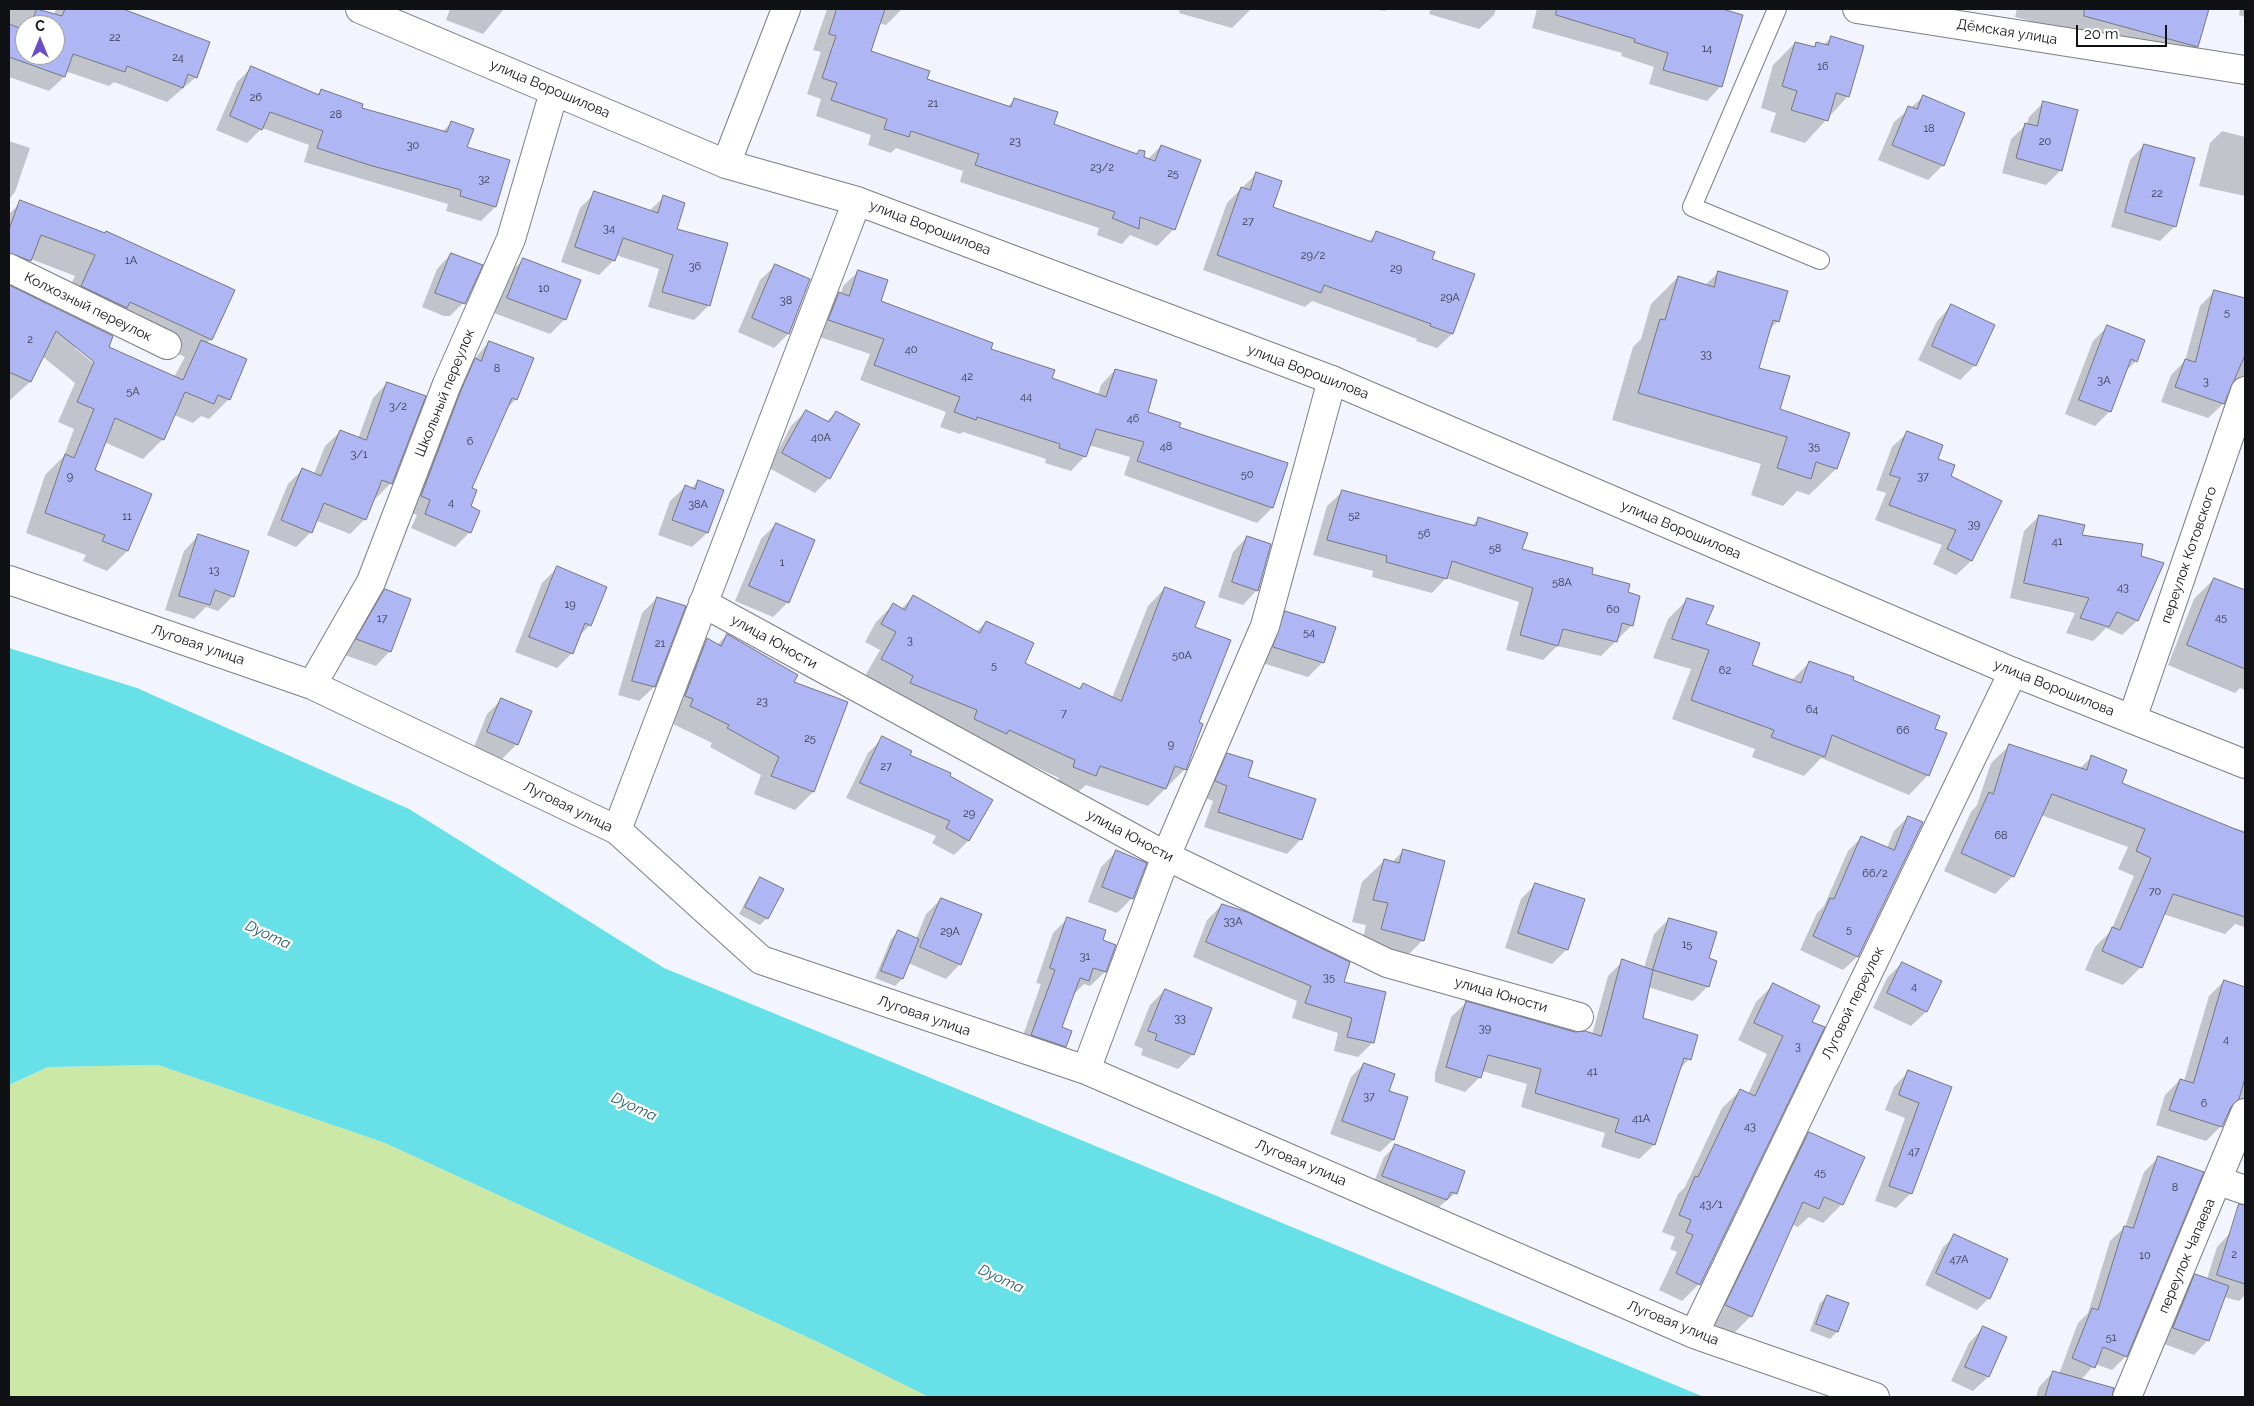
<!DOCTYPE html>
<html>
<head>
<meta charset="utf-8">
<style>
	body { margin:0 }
	#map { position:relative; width:2254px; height:1406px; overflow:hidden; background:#f3f5fe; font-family:Raleway,sans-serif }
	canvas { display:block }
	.frame { position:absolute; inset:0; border:10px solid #101114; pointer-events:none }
	.north { position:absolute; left:15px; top:15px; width:50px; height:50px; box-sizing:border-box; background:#fff; border:1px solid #9fa0a1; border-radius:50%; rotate:0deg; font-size:14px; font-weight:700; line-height:20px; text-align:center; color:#101114 }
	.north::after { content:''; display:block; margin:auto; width:18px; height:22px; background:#6b4dc6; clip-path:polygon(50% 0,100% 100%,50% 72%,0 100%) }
	.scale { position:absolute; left:2076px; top:25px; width:91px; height:22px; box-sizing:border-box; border:2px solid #101114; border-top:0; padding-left:6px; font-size:15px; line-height:18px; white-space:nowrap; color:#101114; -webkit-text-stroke:4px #fff; paint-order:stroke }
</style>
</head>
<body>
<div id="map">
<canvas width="2254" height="1406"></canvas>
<div class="frame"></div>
<div class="north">С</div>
<div class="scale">20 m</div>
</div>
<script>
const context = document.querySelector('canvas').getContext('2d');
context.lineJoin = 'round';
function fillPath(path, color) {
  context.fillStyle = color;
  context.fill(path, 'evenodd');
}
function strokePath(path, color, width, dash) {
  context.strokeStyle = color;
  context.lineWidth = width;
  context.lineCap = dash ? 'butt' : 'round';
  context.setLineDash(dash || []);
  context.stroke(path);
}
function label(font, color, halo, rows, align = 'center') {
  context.font = font + ' Raleway,sans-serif';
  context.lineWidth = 4.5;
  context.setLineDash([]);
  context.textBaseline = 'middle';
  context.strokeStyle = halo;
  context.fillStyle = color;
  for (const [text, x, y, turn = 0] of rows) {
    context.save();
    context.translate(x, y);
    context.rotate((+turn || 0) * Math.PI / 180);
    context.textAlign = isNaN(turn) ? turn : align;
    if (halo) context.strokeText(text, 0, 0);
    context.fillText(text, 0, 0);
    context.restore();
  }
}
fillPath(new Path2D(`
	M158 1065 385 1143 820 1343 929 1397H9V1085L48 1067Z`), '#cbe8a6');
fillPath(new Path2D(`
	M9 648 137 688 409 809 664 968 1704 1397H929L820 1343 385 1143 158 1065 48 1067 9 1085Z`), '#67e0e7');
fillPath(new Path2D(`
	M9 9H37L54 15 56 9H118L209 43 196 77 167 102 114 82 109 86 65 71 64 77 49 91 9 77ZM25 25H55V55H25Z
	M450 9H504L483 34 446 20Z
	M827 9H902L886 25 879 23 870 52 926 80 1007 107 1014 100 1052 125 1135 155 1139 151 1143 158 1148 159 1161 146 1174 229 1157 246 1130 235 1122 244 1097 235 1099 228 960 182 963 171 896 148 891 153 868 145 871 135 816 116 821 99 807 94 821 52 813 50Z
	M1180 9H1251L1232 28 1179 13Z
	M1371 9H1387L1385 11Z
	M1431 9H1496L1494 15 1479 29 1429 14Z
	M1537 9H1719L1741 16 1721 86 1707 101 1649 84 1654 67 1621 56 1622 53 1532 28Z
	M2017 9H2207L2197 46 2182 61 2015 17Z
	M2240 9H2245V17L2239 15Z
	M1831 38 1848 96 1805 143 1770 132 1776 113 1761 108 1773 65 1795 43 1812 48 1817 44 1823 45Z
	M251 68 316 95 321 91 360 109 442 132 452 122 495 207 481 221 446 211 448 204 304 162 309 145 262 128 247 143 216 130 237 82Z
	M1923 97 1943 165 1928 180 1878 160 1894 122Z
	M2043 103 2061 170 2046 185 2002 173 2011 139 2027 124 2029 117Z
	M2222 131 2245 137V196L2199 186 2210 143Z
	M9 141 30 148 15 192 9 199Z
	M2144 145 2175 226 2160 241 2111 227 2130 160Z
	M1257 173 1272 207 1368 242 1377 233 1431 260 1473 275 1452 334 1437 348 1416 341 1417 339 1312 301 1305 307 1203 270 1227 203Z
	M595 193 649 211 664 197 675 230 709 305 694 320 648 307 659 269 616 255 614 260 599 275 561 262 580 208Z
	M21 202 234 291 211 339 207 343 229 399 209 419 201 416 193 423 174 415 163 439 143 459 104 442 93 471 127 551 107 571 83 561 86 555 26 533 45 475 64 456 74 429 58 422 75 383 42 356 30 382 9 401V287L112 337 107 347 174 377 185 357 110 323 61 306 75 276 31 259 9 281V214ZM76 346 93 359V363L75 348Z
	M451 254 465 301 450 316H444L422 307 437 269Z
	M523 260 565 319 550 334 494 313 508 274Z
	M775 266 788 334 774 348 738 332 760 280Z
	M858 272 880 302 1050 379 1098 395 1101 385 1115 370 1147 413 1178 428 1286 464 1272 508 1257 523 1124 475 1130 457 1089 445 1085 456 1071 471 1045 463 1046 459 963 432 960 434 940 427 946 412 860 380 870 354 814 335 825 308 841 294 843 286Z
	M1719 272 1778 321 1769 330 1758 368 1779 410 1836 469 1809 495 1797 491 1783 506 1751 495 1761 464 1612 420 1633 347 1641 339 1651 304 1678 277 1705 285Z
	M2214 292 2245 300V397L2236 391 2228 389 2223 404 2208 418 2161 402 2171 375 2185 361 2200 306Z
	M1951 306 1975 365 1960 380 1918 360 1937 321Z
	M2107 327 2136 361 2124 373 2110 411 2095 426 2065 414 2093 341Z
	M489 342 516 399 506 409 471 489 470 532 455 547 411 528 417 515 407 511 461 375Z
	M387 383 391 483 376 498 374 497 365 519 350 534 315 520 311 532 296 547 267 535 288 484 302 470 314 474 325 446 340 432 358 439 373 398Z
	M806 411 826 422 836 412 829 478 815 493 769 468 791 426Z
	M1907 433 1936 459 1950 476 2000 501 1971 561 1956 575 1933 564 1942 545 1875 520 1886 493 1876 490 1892 447Z
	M698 481 723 490 707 533 692 547 658 535 670 501 685 487 691 489Z
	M1342 492 1471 526 1479 519 1521 550 1590 575 1626 593 1632 625 1601 656 1557 646 1543 660 1506 650 1519 602 1446 578 1432 593 1372 577 1373 571 1313 555 1327 506Z
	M2039 516 2081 536 2162 564 2137 621 2122 635 2106 628 2093 641 2066 633 2075 613 2010 598 2024 531Z
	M776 524 788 602 773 617 735 601 761 539Z
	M198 536 233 596 218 611 206 607 194 619 165 610 184 551Z
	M1247 537 1257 590 1243 605 1218 597 1233 552Z
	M557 568 590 625 578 637 572 653 557 668 515 652 542 583Z
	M2214 579 2245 592V690L2240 688 2235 693 2168 665 2194 599Z
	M1165 588 1194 627 1198 723 1185 769 1148 806 1086 785 1077 793 1056 785 1059 778 993 747 957 736 961 728 893 701 865 676 880 650 865 642 876 622 893 605 901 609 913 597 976 632 986 622 1023 663 1078 689 1083 684 1112 698 1148 606Z
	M385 591 390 651 376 666 342 654 370 606Z
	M657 598 684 607 654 687 639 701 618 695 642 613Z
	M1688 599 1705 624 1750 665 1792 680 1809 663 1851 680 1933 730 1928 775 1909 795 1821 758 1804 776 1752 757 1755 749 1672 719 1691 669 1653 658 1668 619Z
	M1286 613 1323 662 1308 677 1259 662 1271 628Z
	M727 635 792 683 846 703 813 792 795 810 754 794 761 775 710 747 712 743 673 724 676 717 668 714 689 658 707 640 717 645Z
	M501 700 517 744 502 759 474 747 487 714Z
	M883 738 909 756 949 776 968 841 954 855 932 843 936 836 846 798 868 753Z
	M2010 745 2079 769 2092 757 2121 783 2232 829 2234 828 2245 831V927L2235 924 2225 934 2163 914 2141 967 2123 985 2085 970 2095 947 2111 931 2134 876 2118 869 2128 847 2041 815 2013 876 1995 894 1944 871 1971 812 1977 805 1991 763Z
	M1228 754 1301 839 1287 854 1204 827 1213 801 1201 796 1213 769Z
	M1908 817 1857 957 1843 970 1800 950 1817 913 1824 906 1848 851 1862 837 1887 848 1894 831Z
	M1403 851 1423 940 1401 962 1360 951 1366 925 1352 922 1362 882 1385 860 1392 862Z
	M1116 852 1132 898 1117 913 1088 902 1101 867Z
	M761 878 767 918 760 925 739 914 754 886Z
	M1536 884 1567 949 1552 964 1505 948 1521 899Z
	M941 899 960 964 946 979 908 963 902 979 895 986 875 978 891 939 898 932 916 939 926 914Z
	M1222 905 1342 983 1373 1042 1358 1057 1334 1051 1338 1033 1292 1018 1297 1001 1193 957 1207 920Z
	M1067 919 1101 941 1105 972 1090 986 1084 984 1073 995 1060 1027 1065 1046 1051 1061 1018 1050 1041 984 1036 983 1053 933Z
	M1669 919 1707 959 1708 986 1693 1001 1648 987 1642 1019 1689 1059 1679 1070 1654 1145 1639 1159 1601 1147 1605 1133 1521 1107 1527 1084 1482 1071 1480 1077 1465 1092 1435 1082V1073L1451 1017 1466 1003 1575 1033 1592 1035 1608 976 1623 961 1644 968 1654 934Z
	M1902 963 1940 981 1926 1012 1911 1026 1873 1008 1887 978Z
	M2224 981 2245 988V1124L2236 1113 2228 1112 2221 1126 2206 1141 2156 1125 2165 1095 2180 1080 2184 1081 2209 996Z
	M1773 985 1818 1006 1699 1284 1682 1301 1659 1290 1677 1252 1670 1249 1675 1237 1662 1232 1678 1194 1685 1187 1722 1108 1740 1091 1748 1094 1767 1054 1738 1040 1756 1002Z
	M1165 990 1193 1054 1178 1069 1141 1055 1143 1049 1134 1045 1150 1005Z
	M1364 1064 1387 1092 1393 1140 1380 1152 1330 1134 1351 1077Z
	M1908 1072 1951 1088 1911 1193 1896 1208 1875 1201 1905 1118 1885 1110 1894 1087Z
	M1809 1134 1842 1204 1823 1223 1809 1217 1798 1227 1791 1224 1751 1316 1732 1335 1707 1324 1790 1153Z
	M1395 1146 1456 1193 1435 1210 1372 1187 1384 1157Z
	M2158 1158 2126 1356 2112 1370 2095 1364 2081 1380 2077 1397H2036L2039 1387 2053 1372 2059 1374 2078 1323 2088 1313 2110 1241 2125 1227 2144 1172Z
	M2231 1232 2245 1236V1295L2239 1301 2224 1297 2208 1340 2194 1355 2159 1342 2181 1290 2195 1276 2207 1279 2217 1247Z
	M1955 1236 1989 1298 1977 1310 1925 1285 1943 1247Z
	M1827 1296 1847 1304 1837 1332 1830 1339 1810 1331 1820 1303Z
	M1983 1328 2005 1338 1988 1377 1973 1391 1951 1381 1969 1343Z`), '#0003');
const building = new Path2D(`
	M37 9 62 16 65 9H123L210 42 197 78 188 74 183 88 127 66 125 72 73 54 65 77 9 57V24L25 30V55H55V25H31Z
	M837 9H885L871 51 930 71 927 79 1011 107 1014 98 1058 112 1054 124 1137 154 1139 150 1145 151 1144 157 1155 161 1161 145 1201 160 1175 230 1140 217 1139 229 1112 218 1115 212 975 165 979 154 911 131 909 137 884 129 887 119 831 100 837 83 822 78 836 36 829 34Z
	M1557 9H1722L1743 15 1722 87 1663 70 1668 53 1634 42 1635 39 1556 15Z
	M2085 9H2209L2198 47 2084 16Z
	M1831 36 1864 46 1849 97 1836 93 1828 121 1791 110 1797 91 1782 86 1795 42 1815 47 1816 42 1828 45Z
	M251 66 319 95 321 89 363 104 362 108 447 132 451 121 474 129 467 147 510 160 496 207 460 196 461 190 369 165 317 148 323 131 270 112 262 130 230 116Z
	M1923 95 1965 113 1944 166 1892 145 1908 106 1917 109Z
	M2043 101 2078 110 2062 171 2016 158 2025 123 2037 126Z
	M2144 144 2195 158 2176 227 2125 212Z
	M1256 172 1282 181 1273 207 1372 242 1376 231 1435 252 1432 259 1475 274 1453 334 1430 326 1431 324 1324 285 1321 293 1217 255 1241 187 1250 190Z
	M594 191 658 213 663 195 685 203 677 229 728 243 710 306 662 292 673 255 623 238 615 261 575 247Z
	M20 200 105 233 106 231 235 290 212 340 130 302 127 308 81 286 95 255 41 235 31 261 9 253V230Z
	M451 253 483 265 465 304 435 293Z
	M523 258 581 280 566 320 507 298Z
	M775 264 810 279 789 334 752 318Z
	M858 270 888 280 881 301 993 343 991 349 1055 370 1052 378 1106 397 1115 369 1157 380 1148 412 1181 423 1179 427 1288 463 1273 508 1137 461 1144 442 1096 429 1086 457 1059 448 1060 444 977 417 976 420 954 412 960 397 874 365 884 339 828 320 839 292 849 296Z
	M1718 271 1788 291 1779 322 1773 320 1759 368 1790 376 1780 409 1850 433 1837 469 1816 462 1811 479 1777 468 1787 437 1638 393 1660 319 1665 320 1678 276 1714 287Z
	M9 285 113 336 109 347 183 380 201 340 247 359 230 400 218 395 214 404 185 392 164 440 115 418 95 470 152 494 128 551 102 541 105 535 45 513 65 454 74 458 94 409 77 402 94 362 56 331 31 382 9 372Z
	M2214 290 2245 298V355L2224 404 2175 387 2185 359 2195 362Z
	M1951 304 1995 325 1976 366 1932 346Z
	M2107 325 2145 340 2137 362 2131 359 2111 412 2079 400Z
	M489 341 534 358 517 400 512 398 472 488 477 490 471 506 480 511 471 533 425 514 430 500 421 496 461 390 475 358 481 361Z
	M387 382 426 396 392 484 382 480 366 520 324 503 312 533 281 520 302 468 321 476 340 430 366 440Z
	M806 410 829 422 836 411 860 424 830 479 782 453Z
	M1907 431 1943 445 1938 459 1955 465 1951 476 2002 501 1972 561 1947 549 1956 530 1889 505 1900 478 1890 475Z
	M698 480 724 490 708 533 672 520 685 485 695 489Z
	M1342 490 1476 526 1478 517 1528 533 1522 549 1593 568 1592 574 1630 584 1628 592 1640 596 1633 626 1622 623 1617 642 1563 629 1558 646 1520 635 1533 588 1452 561 1447 579 1386 562 1387 556 1327 540Z
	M2039 515 2085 525 2082 535 2143 544 2141 556 2164 563 2138 621 2117 612 2109 627 2080 618 2089 598 2024 583Z
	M776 523 815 540 789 603 749 586Z
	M198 534 249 551 234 597 215 590 210 605 179 596Z
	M1247 536 1271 544 1258 591 1232 582Z
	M557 566 607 587 591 626 585 623 573 654 529 637Z
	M2214 578 2245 590V669L2187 645Z
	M1165 587 1205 602 1195 627 1231 640 1199 722 1203 724 1186 770 1175 766 1166 789 1100 766 1096 776 1073 767 1075 760 1009 730 1007 734 974 719 977 710 910 683 913 676 881 659 896 632 881 624 893 603 905 610 913 595 980 633 986 621 1034 643 1025 663 1080 689 1083 683 1121 701Z
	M385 589 411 599 391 652 356 639Z
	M657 597 686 606 655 687 632 681Z
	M1687 598 1714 606 1706 624 1760 643 1752 665 1801 683 1809 661 1854 677 1853 680 1940 716 1935 729 1947 733 1929 776 1832 735 1825 757 1771 737 1774 730 1691 700 1709 650 1672 639Z
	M1285 611 1336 627 1324 663 1273 647Z
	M727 634 798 675 794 682 848 702 814 792 771 776 779 757 727 728 729 725 690 706 693 699 685 696 707 638 721 646Z
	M501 698 532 711 518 745 487 732Z
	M882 736 912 751 910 755 951 773 950 776 993 800 969 841 946 828 950 821 860 783Z
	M2009 744 2087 770 2091 755 2127 770 2122 783 2245 833V917L2173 894 2142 968 2102 951 2112 927 2120 930 2151 858 2136 851 2145 829 2052 794 2014 877 1961 853 1989 792 1993 794Z
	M1227 753 1253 761 1248 777 1316 799 1302 840 1218 812 1227 786 1215 781Z
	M1908 816 1923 822 1858 957 1813 936 1830 898 1834 899 1861 836 1894 850Z
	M1403 849 1445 861 1424 941 1381 929 1388 903 1373 900 1384 859 1399 863Z
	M1116 850 1147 863 1133 899 1102 887Z
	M760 877 784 889 768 919 745 907Z
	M1535 883 1585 899 1568 950 1518 933Z
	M941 898 982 914 961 965 920 947Z
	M1222 904 1247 912 1350 962 1344 982 1386 992 1374 1043 1347 1037 1352 1018 1305 1003 1311 986 1206 942Z
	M1067 917 1106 930 1103 940 1116 945 1106 972 1093 968 1089 981 1080 978 1062 1027 1072 1031 1066 1047 1031 1035 1055 970 1050 968Z
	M1669 918 1717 932 1709 958 1717 961 1709 987 1653 970Z
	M898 930 919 939 903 979 881 971Z
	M1622 959 1653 970 1643 1018 1698 1035 1691 1060 1684 1058 1655 1145 1615 1132 1619 1119 1535 1093 1541 1069 1488 1055 1481 1078 1446 1067 1466 1001 1575 1032 1585 1031 1601 1036Z
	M1902 962 1942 981 1927 1012 1887 993Z
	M2224 980 2245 987V1078L2239 1099 2231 1107 2222 1127 2169 1110 2180 1079 2193 1083Z
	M1773 983 1820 1006 1812 1022 1825 1027 1700 1285 1676 1273 1693 1235 1686 1232 1691 1220 1679 1215 1695 1176 1698 1177 1740 1089 1755 1096 1783 1036 1754 1023Z
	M1165 989 1212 1008 1194 1055 1155 1040 1157 1034 1148 1031Z
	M1364 1063 1395 1074 1389 1091 1408 1097 1394 1140 1342 1121Z
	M1908 1070 1952 1087 1912 1194 1889 1186 1919 1103 1899 1095Z
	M1809 1132 1865 1157 1843 1205 1824 1197 1819 1209 1803 1202 1752 1317 1725 1305Z
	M1395 1144 1465 1171 1457 1194 1451 1192 1447 1200 1382 1176Z
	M2158 1156 2204 1172 2127 1357 2103 1347 2095 1368 2072 1358 2092 1308 2098 1310 2124 1226 2133 1228Z
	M2239 1204 2245 1205V1284L2217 1275Z
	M1954 1234 2008 1259 1990 1299 1936 1273Z
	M2195 1274 2229 1286 2209 1341 2173 1328Z
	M1827 1295 1849 1303 1838 1332 1816 1324Z
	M1983 1326 2007 1337 1989 1377 1965 1367Z
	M2053 1371 2114 1388 2112 1397H2045Z`);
fillPath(building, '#aeb6f3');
strokePath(building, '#75767e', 1);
const service = new Path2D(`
	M1777 9 1692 207 1820 260`);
const minor = new Path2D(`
	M1857 9 2245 70
	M726 164 786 9
	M9 268 167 345
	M9 580 312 685 617 830 761 960 1086 1070 1694 1334 1875 1397
	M703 603 1166 856 1387 963 1579 1017
	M312 685 371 582 447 384 511 239 554 92
	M2132 719 2245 391
	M617 830 857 201
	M1086 1070 1166 856 1265 626 1332 380
	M2219 1181 2245 1190
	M1694 1334 2013 672
	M2127 1397 2245 1113`);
const tertiary = new Path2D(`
	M360 9 726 164 857 201 1332 380 2013 672 2245 764`);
strokePath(service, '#7c7e86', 20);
strokePath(minor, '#7c7e86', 30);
strokePath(tertiary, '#7c7e86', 30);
strokePath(service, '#fff', 18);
strokePath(minor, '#fff', 28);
strokePath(tertiary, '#fff', 28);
label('11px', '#383a4c', null, [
	["22",115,38],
	["14",1707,49],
	["24",178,58],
	["16",1823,67],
	["26",256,98],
	["21",933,104],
	["28",336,115],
	["18",1929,129],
	["23",1015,142],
	["20",2045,142],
	["30",413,146],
	["23/2",1102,168],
	["25",1173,174],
	["32",484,180],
	["22",2157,194],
	["27",1248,222],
	["34",609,229],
	["29/2",1313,256],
	["1А",131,261],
	["36",695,267],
	["29",1396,269],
	["10",544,289],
	["29А",1450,298],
	["38",786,301],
	["5",2227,313],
	["2",30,340],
	["40",911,350],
	["33",1706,355],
	["8",497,369],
	["42",967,377],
	["3А",2104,381],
	["3",2206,382],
	["5А",133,392],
	["44",1026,397],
	["3/2",398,407],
	["46",1133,419],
	["40А",821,438],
	["6",470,442],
	["48",1166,447],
	["35",1814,447],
	["3/1",359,455],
	["50",1247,475],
	["9",70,477],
	["37",1923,477],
	["4",451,503],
	["38А",698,505],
	["52",1354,516],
	["11",127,517],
	["39",1974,525],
	["56",1424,534],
	["41",2057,542],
	["58",1495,549],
	["1",782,563],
	["13",214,571],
	["58А",1562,583],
	["43",2123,588],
	["19",570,605],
	["60",1613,610],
	["45",2221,618],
	["17",382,619],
	["54",1309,633],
	["3",910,641],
	["21",660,644],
	["50А",1182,656],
	["5",994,666],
	["62",1725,671],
	["23",762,702],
	["64",1812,710],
	["7",1064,714],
	["66",1903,731],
	["25",810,739],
	["9",1171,745],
	["27",886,767],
	["29",969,814],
	["68",2001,836],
	["66/2",1875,874],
	["70",2155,892],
	["33А",1233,922],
	["5",1849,930],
	["29А",950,932],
	["15",1687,945],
	["31",1085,957],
	["35",1329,978],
	["4",1914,987],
	["33",1180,1019],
	["39",1485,1029],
	["4",2226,1040],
	["3",1798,1047],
	["41",1592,1072],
	["37",1369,1097],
	["6",2204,1104],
	["41А",1641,1119],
	["43",1750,1127],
	["47",1914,1152],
	["45",1820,1173],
	["8",2175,1188],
	["43/1",1711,1205],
	["2",2234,1255],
	["10",2145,1256],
	["47А",1959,1260],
	["51",2111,1338]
]);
label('14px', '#101114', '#fff', [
	["Дёмская улица",2007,32,9],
	["улица Ворошилова",550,89,23],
	["улица Ворошилова",930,228,21],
	["Колхозный переулок",88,307,26],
	["улица Ворошилова",1308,372,21],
	["Школьный переулок",445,393,-68],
	["улица Ворошилова",1681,530,23],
	["переулок Котовского",2189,555,-71],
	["улица Юности",774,642,29],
	["Луговая улица",198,645,19],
	["улица Ворошилова",2054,688,22],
	["Луговая улица",568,807,26],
	["улица Юности",1130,836,28],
	["улица Юности",1501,995,16],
	["Луговой переулок",1853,1003,-64],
	["Луговая улица",924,1016,19],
	["Луговая улица",1301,1163,23],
	["переулок Чапаева",2187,1256,-67],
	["Луговая улица",1673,1323,22]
]);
label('italic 15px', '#2b5e62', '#fff', [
	["Dyoma",268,935,25],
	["Dyoma",634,1107,25],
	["Dyoma",1001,1279,25]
]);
</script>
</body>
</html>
